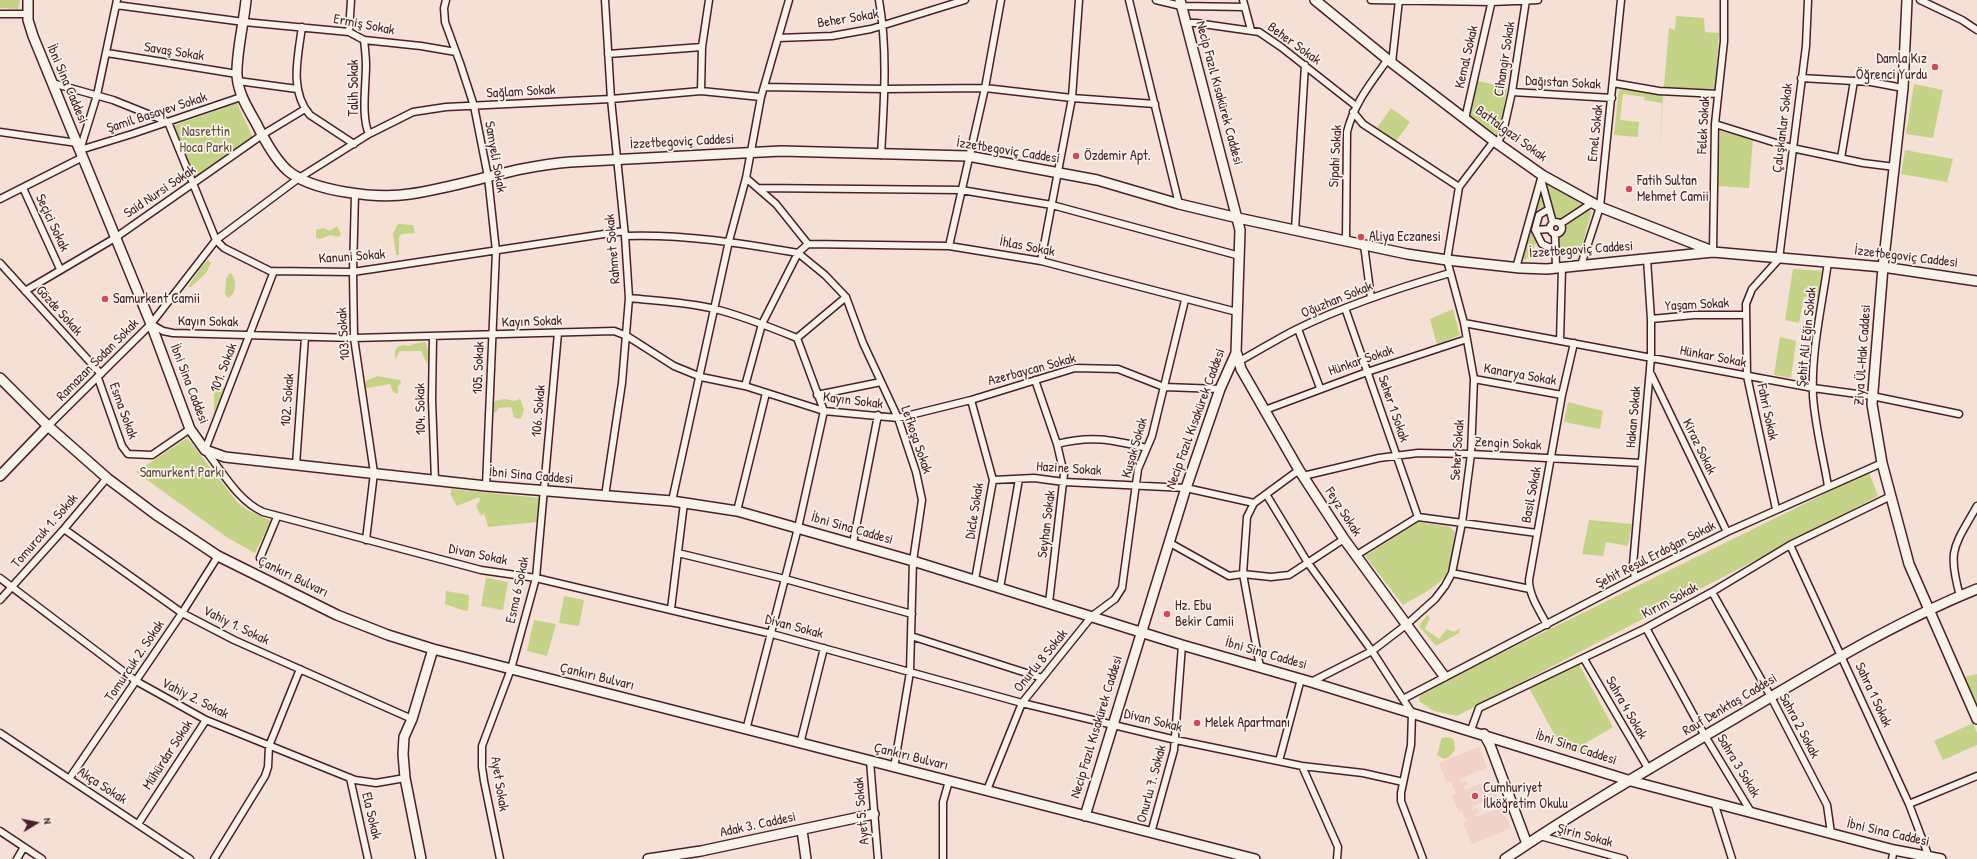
<!DOCTYPE html>
<html>
<head>
<meta charset="utf-8">
<style>
	body { margin:0 }
	#map { position:relative; width:1977px; height:859px; overflow:hidden; background:#f4e0d5; font-family:"Patrick Hand",sans-serif }
	canvas { display:block }
	.north { position:absolute; left:16px; top:803px; width:40px; height:40px; -webkit-text-stroke:3px #f7f3e8; paint-order:stroke; rotate:80deg; font-size:11px; font-weight:700; line-height:16px; text-align:center; color:#4a1f2b }
	.north::after { content:''; display:block; margin:auto; width:14px; height:18px; background:#4a1f2b; clip-path:polygon(50% 0,100% 100%,50% 72%,0 100%) }
</style>
</head>
<body>
<div id="map">
<canvas width="1977" height="859"></canvas>
<div class="north">N</div>
</div>
<script>
const context = document.querySelector('canvas').getContext('2d');
context.lineJoin = 'round';
function fillPath(path, color) {
  context.fillStyle = color;
  context.fill(path, 'evenodd');
}
function strokePath(path, color, width, dash) {
  context.strokeStyle = color;
  context.lineWidth = width;
  context.lineCap = dash ? 'butt' : 'round';
  context.setLineDash(dash || []);
  context.stroke(path);
}
function label(font, color, halo, rows, align = 'center') {
  context.font = font + ' "Patrick Hand",sans-serif';
  context.lineWidth = 3.5;
  context.setLineDash([]);
  context.textBaseline = 'middle';
  context.strokeStyle = halo;
  context.fillStyle = color;
  for (const [text, x, y, turn = 0] of rows) {
    context.save();
    context.translate(x, y);
    context.rotate((+turn || 0) * Math.PI / 180);
    context.textAlign = isNaN(turn) ? turn : align;
    if (halo) context.strokeText(text, 0, 0);
    context.fillText(text, 0, 0);
    context.restore();
  }
}
fillPath(new Path2D(`
	M1479 747 1487 768 1460 779 1461 782 1466 780 1468 785 1464 787 1465 790 1491 779 1497 796 1471 807 1472 810 1477 808 1479 813 1475 815 1476 817 1502 807 1511 828 1472 844 1463 823 1466 821 1462 811 1459 812 1452 795 1456 794 1451 782 1447 783 1439 763Z`), '#f2d2c8');
fillPath(new Path2D(`
	M0 0H20L18 9 0 8Z
	M1676 16 1704 18 1705 32 1719 33 1715 89 1683 90 1664 87 1669 28 1675 30Z
	M1478 81 1507 88 1501 124 1497 135 1469 115Z
	M1914 84 1943 90 1933 138 1906 134Z
	M1619 88 1663 95 1660 153 1662 103 1644 100 1645 97 1623 94 1620 120 1639 122 1638 137 1614 135Z
	M237 103 253 138 196 177 173 126Z
	M1391 108 1410 122 1396 141 1377 128Z
	M1720 131 1753 139 1749 188 1717 186Z
	M1905 150 1953 159 1947 182 1901 174Z
	M1545 182 1583 205 1560 220 1554 218Z
	M1540 187 1546 208C1531 219 1531 225 1537 242L1526 260H1520Z
	M1588 210 1592 211 1579 255 1558 257V238L1564 232V225Z
	M400 224 413 225 415 233 402 234 399 237V255H396L393 234 397 225Z
	M337 226 341 234 339 237 330 235 320 239 316 238V230L323 228 330 231Z
	M208 260 211 263 206 273 191 287H188L201 267Z
	M1793 269 1824 271 1819 299 1804 297 1799 323 1785 320Z
	M231 273C237 279 237 294 228 298L225 294 226 279 229 274Z
	M1453 309 1460 335 1437 345 1430 319Z
	M1780 337 1796 341 1791 378 1774 375Z
	M425 342 430 353 427 364 421 351H400L396 359C391 349 400 343 409 346L414 344Z
	M377 376 400 380 401 383 398 386V394L393 392 390 384 367 388 365 386 366 381Z
	M220 388H224L225 391 217 414 214 415V392Z
	M505 399 515 401 520 399 524 410 521 418 518 419 514 417 511 407 499 408 495 413 492 411V406L495 401Z
	M1568 402 1603 411 1600 429 1564 422Z
	M187 438 238 503 248 510 271 521 255 553 228 538 136 472Z
	M1869 472 1878 496 1457 716 1434 711 1420 702 1419 698 1422 692Z
	M451 489 540 498 538 522 488 527 484 513 481 516 476 506 480 500 479 497 457 506 451 495Z
	M1589 520 1632 524 1628 546 1606 542 1603 556 1582 554Z
	M1418 522 1450 527 1455 532C1453 545 1452 561 1447 572 1440 587 1417 596 1403 605L1365 556Z
	M486 578 508 582 503 610 481 606Z
	M446 591 469 595 468 610 465 611 445 604Z
	M564 596 584 600 579 626 559 623Z
	M1427 615 1430 618 1425 629 1439 639 1447 629 1454 632 1460 628 1459 633 1436 646 1419 626Z
	M534 620 556 624 547 656 527 651Z
	M1579 664 1613 727 1586 743 1590 750C1580 752 1570 755 1562 748L1529 688Z
	M1977 674V705L1964 677Z
	M1973 723 1977 733V745L1943 760 1934 741Z
	M1449 737 1454 740 1455 750 1449 757 1444 759 1437 755C1438 752 1441 740 1442 738Z`), '#c4d387');
const street = new Path2D(`
	M446 0 444 8 445 22 460 63 474 106 488 177 496 251 486 486
	M605 0 611 99 625 236 629 298 622 383 605 496
	M879 0C888 51 884 103 881 155
	M1129 0 1179 204
	M1156 0 1181 6 1245 7
	M1243 0 1251 30
	M1371 0 1492 2 1538 0
	M1920 0 1962 20 1977 30
	M116 5 244 22 349 32 364 40 421 46 456 52
	M0 14H28
	M1185 23H1196L1259 32 1281 47 1356 106
	M302 27C298 56 289 91 310 115L354 144
	M349 32 351 0
	M778 38 832 36 871 29 965 0
	M364 40C365 49 366 57 366 65 366 85 361 117 369 134
	M107 53 237 74
	M608 54 702 47
	M1392 63 1399 0
	M1801 78 1871 82 1903 88
	M238 81 297 89
	M52 83 113 100 168 122 216 240 224 248 270 271 353 272 624 231
	M1613 83 1659 91 1718 94
	M764 87 884 89 985 88 1072 98 1155 104
	M701 91 702 47 709 0
	M1512 92 1612 98
	M1353 112 1363 124 1459 187
	M1465 119 1492 0
	M1715 124 1792 148 1863 163 1895 167
	M0 132 77 143
	M1497 144 1503 132 1512 92 1526 0
	M80 150 132 134 241 97
	M80 150 97 95 117 0
	M1841 158 1854 81
	M746 178 776 204 808 244 798 253 825 275 846 297 863 343 898 418 916 472 922 500 913 561 910 672 894 768
	M1541 179 1553 223
	M23 188 60 269
	M758 188 961 190 1052 205 1240 256
	M355 194 353 272 354 338 374 473 366 540
	M0 199 83 157
	M1549 209 1539 215 1535 230 1542 244 1555 250
	M1550 228a6 6 0 1 1 12 0a6 6 0 1 1-12 0Z
	M1560 224 1592 203
	M1295 230 1305 65
	M1535 230 1550 229
	M1555 235 1556 268
	M625 236C684 234 740 243 798 253L762 324 745 386
	M1346 241 1347 132C1354 103 1371 83 1388 59
	M808 244 949 246 1041 261 1237 312
	M1364 245 1371 298
	M949 246 985 88 1001 0
	M1713 252 1715 124 1724 41V0
	M1041 261 1072 98 1079 0
	M1828 262C1822 306 1811 351 1813 396 1815 426 1823 456 1828 486
	M0 263 101 374
	M1581 265 1600 207 1621 0
	M1516 268 1542 175
	M274 271 205 450C223 472 237 500 263 512L481 570 536 578 772 634 1022 703 1176 740 1302 766 1363 773 1403 782
	M25 291 115 238 262 135 305 109
	M629 298C658 301 687 302 715 309 743 316 770 327 797 338L824 411 798 528 746 730
	M1345 308 1418 517
	M1651 319 1694 315H1745
	M1464 323 1813 388 1872 396 1959 414
	M151 324 163 331 173 333 354 338 614 331 627 336 674 366 701 377 745 386 824 411 898 418 971 400 1075 368 1118 369 1164 387 1220 389
	M1298 329 1320 388
	M433 337 432 400 435 480
	M797 338 846 297
	M1560 341 1562 268
	M1238 362C1258 351 1277 339 1297 329 1346 305 1398 288 1450 273
	M1651 374 1727 532
	M98 378 122 446 128 454 152 455 190 429
	M1474 379 1562 395
	M1035 380 1057 444 1064 474 1049 603
	M817 395 881 382
	M971 400 993 480 975 580
	M1265 410 1367 372 1467 339
	M48 426 151 324 216 240 299 178 369 134 413 112 446 107 611 99 701 91 761 97
	M1057 444C1092 435 1112 440 1147 448
	M296 465 305 337
	M1303 476 1379 458 1418 453 1471 454 1641 463
	M993 480 1034 478 1064 482 1186 488 1254 503 1299 470
	M1266 494 1308 563 1372 651 1412 713 1411 745 1401 793V801L1423 859
	M672 501 729 241 746 178 761 97 789 0
	M1254 503 1247 517 1243 574 1260 667
	M1776 509 1747 376 1746 304 1752 289 1779 259 1806 46 1808 0
	M737 511 766 393
	M64 529 182 613 234 640 412 719
	M853 543 878 415
	M1170 543 1229 576 1243 574 1271 577 1289 575 1344 539
	M1790 545 1909 804 1929 857
	M678 553 785 579 912 614
	M1355 556 1418 517 1537 533
	M260 558 277 517
	M1452 573 1530 589
	M0 578 136 681 206 720 355 780 376 783 405 778
	M1635 578 1633 565 1651 357V319L1647 259
	M1000 588 1019 479
	M1712 592 1771 697 1827 805 1831 833
	M1960 596C1947 549 1954 547 1977 506
	M0 600 64 529 107 478
	M671 609 684 503
	M1547 625C1540 611 1529 596 1529 580L1562 395 1574 343
	M1646 628 1705 736 1751 812
	M911 636 1042 678
	M1584 659 1649 770
	M1311 682 1372 651 1406 625 1435 599 1445 586 1452 573 1462 523 1471 454 1474 379 1464 323 1447 260 1459 187 1494 141
	M1403 699 1635 578 1727 532 1882 463
	M1471 730 1479 708 1646 628 1712 592 1790 545 1891 496
	M0 733 190 859
	M800 744 824 648
	M870 761 878 859
	M1279 761 1301 679
	M1302 766 1338 847 1337 859
	M350 778 368 859
	M69 779 182 613 218 556
	M987 790 1022 703 1092 616 1115 599 1122 588 1138 469 1152 436 1185 300
	M1714 802 1732 859
	M1909 804 1977 776
	M138 824 206 720
	M0 831 42 859
	M1151 833 1174 750 1182 645
	M1540 836 1624 859
	M17 859 24 847
	M214 859 265 776 268 767 269 746 300 669
	M500 859 484 781 482 767V746L511 669 536 578 558 333
	M943 859V802L949 781
	M1892 859 1894 850`);
const secondary = new Path2D(`
	M28 0V20L33 36 151 324 190 429 205 450 225 457 486 486 672 501 737 511 913 561 1182 645 1311 682 1631 781 1894 850 1941 859
	M246 0C244 22 236 54 237 75 238 93 247 107 256 123 264 139 274 158 287 170 312 192 378 199 410 194 464 186 515 166 570 162L781 151 968 156 1097 180 1179 204 1238 218 1407 254 1447 260 1520 268 1547 269 1713 252 1883 267 1977 281
	M1315 0 1392 63 1494 141 1542 175 1600 207 1710 250
	M1907 0 1903 88 1883 267 1872 404 1882 463 1909 564 1977 719
	M1237 354 1241 369 1299 470 1344 539 1444 676
	M0 378 48 426 107 478 155 514 218 556 337 615 388 635 433 649 1255 859
	M0 476 48 426
	M1484 734 1490 745 1527 844
	M1085 816 1185 491 1220 389 1236 353 1240 230 1180 0
	M802 830 806 859
	M421 859 405 778 403 754 404 737 412 719 433 649
	M648 859 701 851 874 814
	M1505 859C1580 808 1659 763 1737 717 1815 671 1893 623 1977 589`);
strokePath(street, '#4a1f2b', 9);
strokePath(secondary, '#4a1f2b', 12);
strokePath(street, '#f7f3e8', 6);
strokePath(secondary, '#f7f3e8', 9);
for (const [x, y, r, color] of [
	[1935,67,4,"#d1495b"],
	[1076,156,4,"#d1495b"],
	[1629,189,4,"#d1495b"],
	[1361,237,4,"#d1495b"],
	[105,299,4,"#d1495b"],
	[1167,614,4,"#d1495b"],
	[1197,723,4,"#d1495b"],
	[1475,796,4,"#d1495b"]
]) {
  const dot = new Path2D();
  dot.arc(x, y, r, 0, 2 * Math.PI);
  context.fillStyle = color;
  context.fill(dot);
  strokePath(dot, '#f7f3e8', 1.5);
}
label('14px', '#4a1f2b', '#f7f3e8', [
	["Beher Sokak",848,19,-9],
	["Ermiş Sokak",364,25,11],
	["Beher Sokak",1294,44,36],
	["Savaş Sokak",174,52,9],
	["Kemal Sokak",1467,57,-77],
	["Cihangir Sokak",1505,59,-81],
	["Dağıstan Sokak",1563,83,3],
	["İbni Sina Caddesi",67,84,67],
	["Talih Sokak",354,88,-90],
	["Sağlam Sokak",521,92,-3],
	["Necip Fazıl Kısakürek Caddesi",1219,93,75],
	["Şamil Basayev Sokak",157,113,-18],
	["Felek Sokak",1704,125,-87],
	["Çalışkanlar Sokak",1783,128,-83],
	["Emel Sokak",1596,133,-84],
	["Battalgazi Sokak",1511,134,36],
	["İzzetbegoviç Caddesi",682,142,-3],
	["İzzetbegoviç Caddesi",1008,151,9],
	["Sipahi Sokak",1336,156,-87],
	["Samyeli Sokak",495,157,80],
	["Said Nursi Sokak",160,192,-34],
	["Seçici Sokak",52,223,65],
	["İhlas Sokak",1027,247,11],
	["Rahmet Sokak",613,249,-95],
	["İzzetbegoviç Caddesi",1581,250,-4],
	["Kanuni Sokak",352,257,-4],
	["İzzetbegoviç Caddesi",1906,257,7],
	["Oğuzhan Sokak",1337,300,-22],
	["Yaşam Sokak",1697,305,-3],
	["Gözde Sokak",59,311,48],
	["Kayın Sokak",208,322,1],
	["Kayın Sokak",532,322,-2],
	["103. Sokak",344,334,-94],
	["Şehit Ali Eğin Sokak",1807,337,-84],
	["Ziya Ül-Hak Caddesi",1863,355,-86],
	["Hünkar Sokak",1713,357,11],
	["Ramazan Sodan Sokak",98,360,-45],
	["Hünkar Sokak",1361,361,-19],
	["101. Sokak",224,368,-69],
	["105. Sokak",479,368,-88],
	["Azerbaycan Sokak",1032,370,-15],
	["Kanarya Sokak",1520,375,10],
	["İbni Sina Caddesi",189,384,69],
	["102. Sokak",288,400,-86],
	["Kayın Sokak",853,401,7],
	["104. Sokak",421,409,-91],
	["Seher 1 Sokak",1393,409,71],
	["Esma Sokak",123,411,70],
	["106. Sokak",539,411,-85],
	["Fahri Sokak",1767,412,78],
	["Hakan Sokak",1634,417,-85],
	["Necip Fazıl Kısakürek Caddesi",1196,419,-70],
	["Lefkoşa Sokak",916,440,71],
	["Zengin Sokak",1508,444,3],
	["Kiraz Sokak",1699,447,64],
	["Kuşak Sokak",1135,448,-74],
	["Seher Sokak",1458,450,-86],
	["Hazine Sokak",1069,469,4],
	["İbni Sina Caddesi",531,476,5],
	["Basil Sokak",1532,495,-79],
	["Dicle Sokak",975,511,-81],
	["Feyz Sokak",1343,512,57],
	["Seyhan Sokak",1047,524,-83],
	["İbni Sina Caddesi",852,529,16],
	["Tomurcuk 1. Sokak",45,531,-49],
	["Divan Sokak",478,555,12],
	["Şehit Resul Erdoğan Sokak",1656,555,-27],
	["Çankırı Bulvarı",293,577,26],
	["Esma 6 Sokak",518,590,-78],
	["Kırım Sokak",1670,601,-28],
	["Vahiy 1. Sokak",236,626,26],
	["Divan Sokak",794,627,15],
	["İbni Sina Caddesi",1266,654,16],
	["Tomurcuk 2. Sokak",135,661,-56],
	["Onurlu 8 Sokak",1041,661,-51],
	["Çankırı Bulvarı",597,677,14],
	["Sahra 1 Sokak",1873,695,65],
	["Vahiy 2. Sokak",195,699,27],
	["Rauf Denktaş Caddesi",1730,705,-31],
	["Sahra 4 Sokak",1626,708,60],
	["Divan Sokak",1153,721,14],
	["Sahra 2 Sokak",1799,726,62],
	["Necip Fazıl Kısakürek Caddesi",1097,727,-73],
	["İbni Sina Caddesi",1576,748,18],
	["Mühürdar Sokak",168,755,-57],
	["Çankırı Bulvarı",911,757,14],
	["Sahra 3 Sokak",1738,766,59],
	["Ayet Sokak",499,784,81],
	["Onurlu 7. Sokak",1152,784,-75],
	["Akça Sokak",102,786,33],
	["Ayet 5. Sokak",862,811,-95],
	["Ela Sokak",371,816,77],
	["Adak 3. Caddesi",758,825,-12],
	["İbni Sina Caddesi",1888,833,13],
	["Şirin Sokak",1585,836,15]
]);
label('14px', '#4a1f2b', '#f7f3e8', [
	["Damla Kız",1927,59,"right"],
	["Öğrenci Yurdu",1927,75,"right"],
	["Özdemir Apt.",1084,156],
	["Fatih Sultan",1637,181],
	["Mehmet Camii",1637,197],
	["Aliya Eczanesi",1369,237],
	["Samurkent Camii",113,299],
	["Hz. Ebu",1175,606],
	["Bekir Camii",1175,622],
	["Melek Apartmanı",1205,723],
	["Cumhuriyet",1483,788],
	["İlköğretim Okulu",1483,804]
], 'left');
label('14px', '#684c42', '#f7f3e8', [
	["Nasrettin",206,132],
	["Hoca Parkı",206,148],
	["Samurkent Parkı",182,473]
]);
</script>
</body>
</html>
